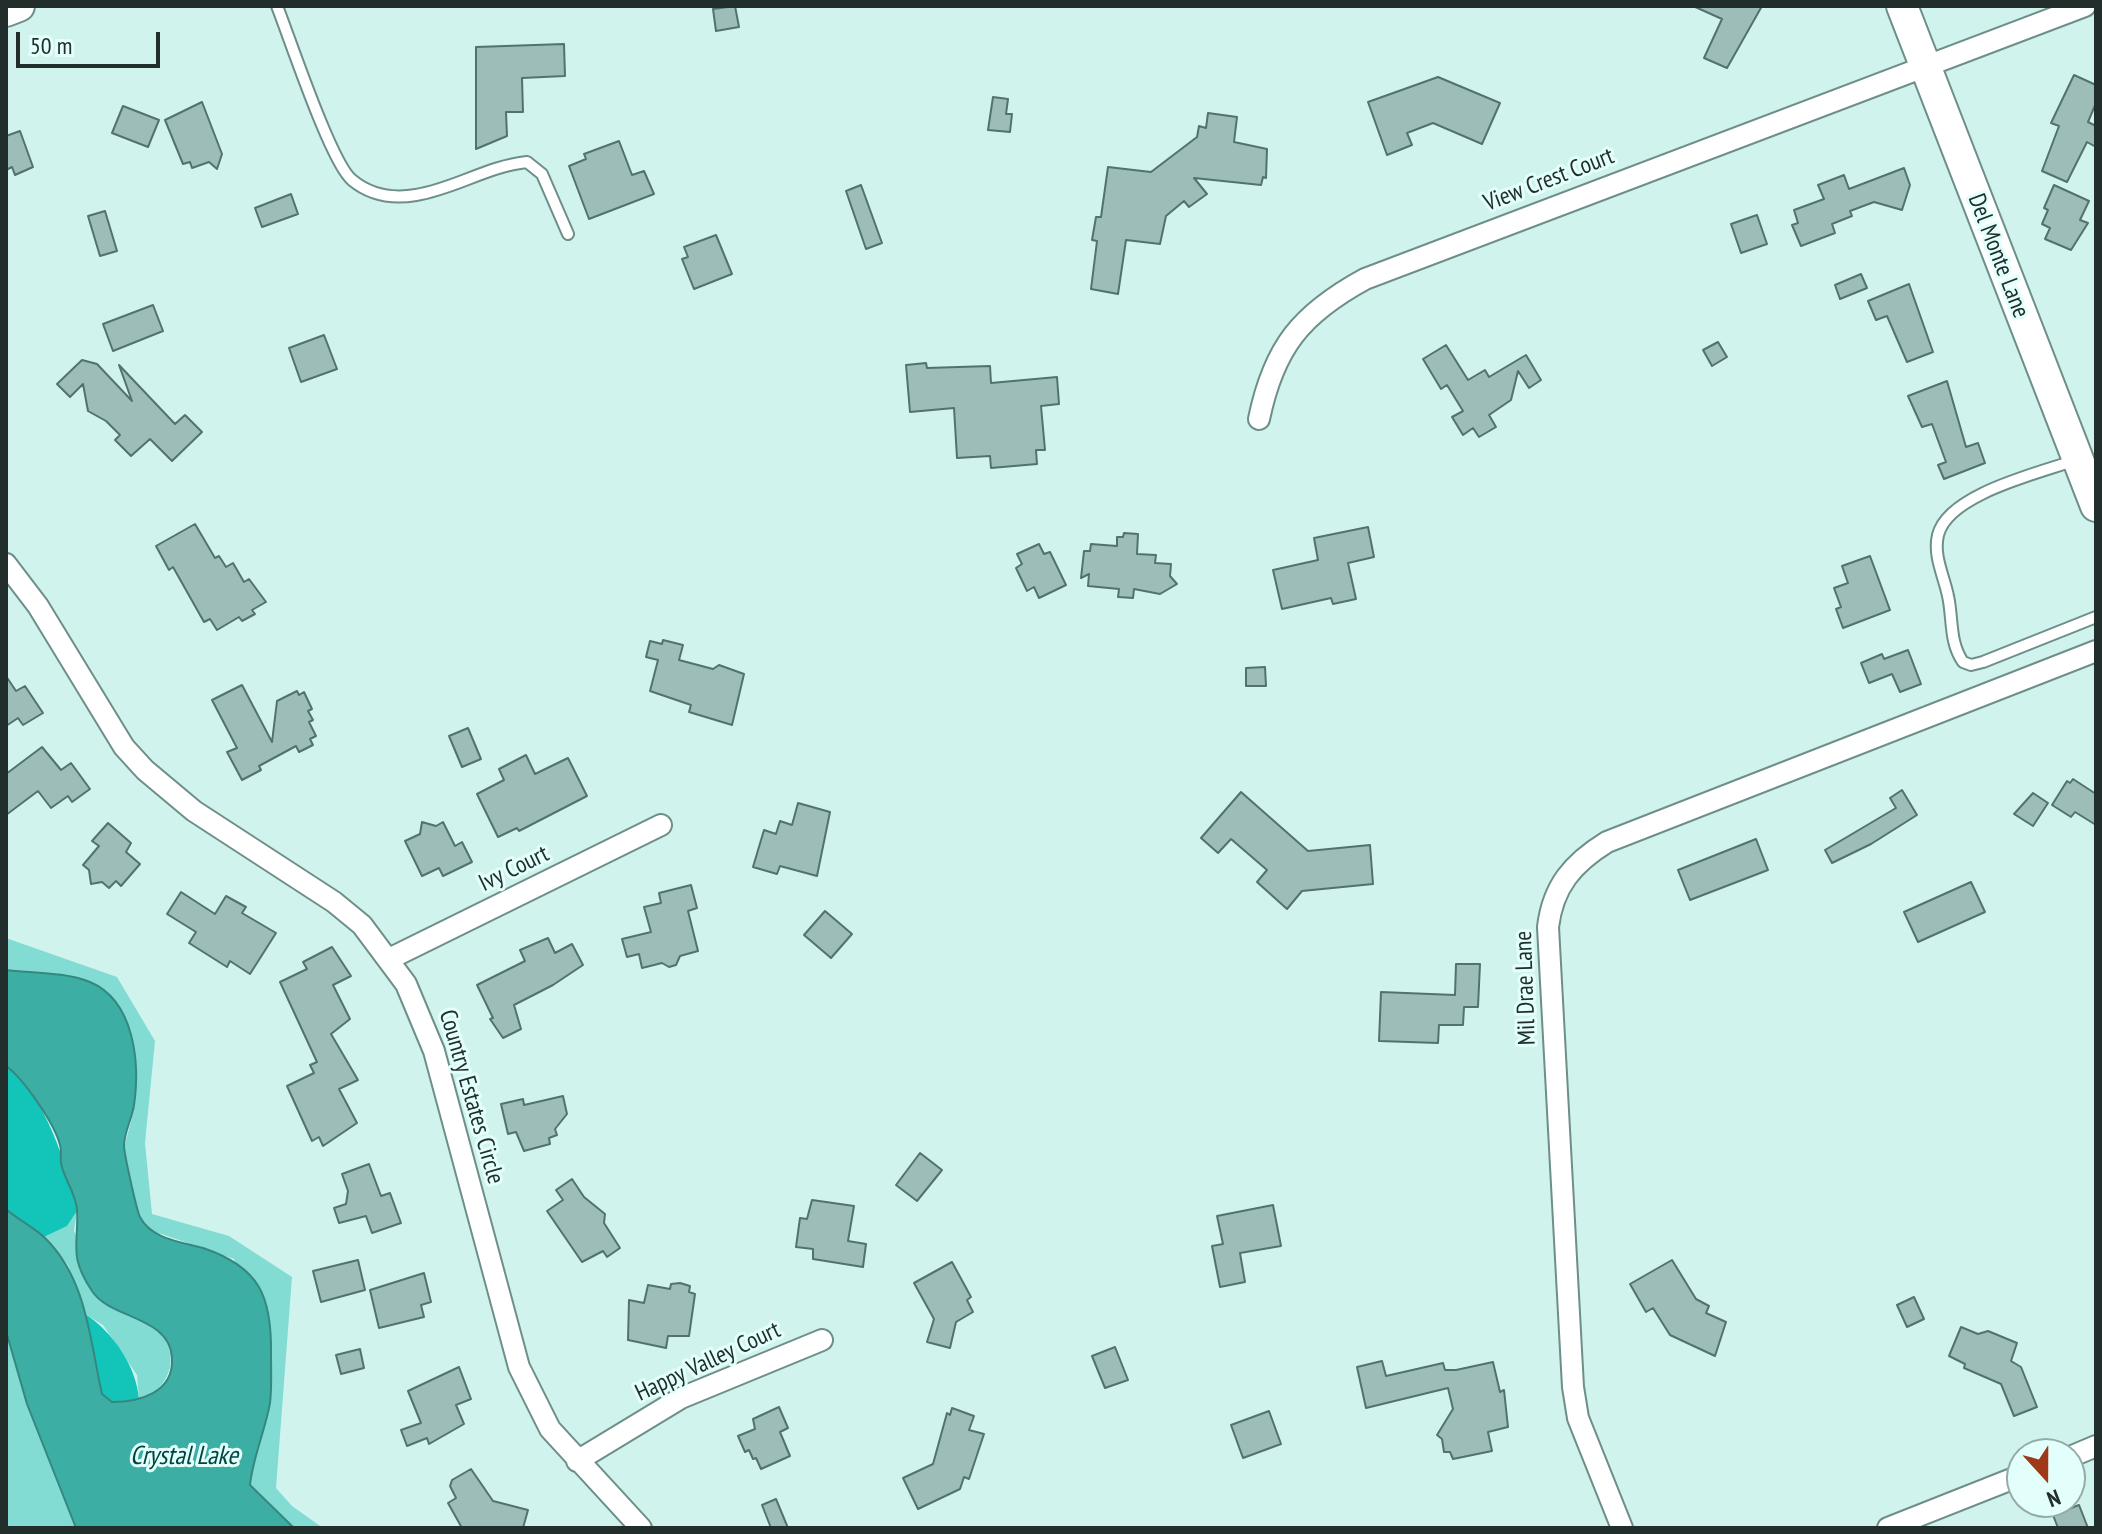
<!DOCTYPE html>
<html>
<head>
<meta charset="utf-8">
<style>
	body { margin:0 }
	#map { position:relative; width:2102px; height:1534px; overflow:hidden; background:#d1f3ee; font-family:"PT Sans Narrow",sans-serif }
	canvas { display:block }
	.frame { position:absolute; inset:0; border:8px solid #212e2c; pointer-events:none }
	.north { position:absolute; left:2006px; top:1438px; width:80px; height:80px; box-sizing:border-box; background:#e3fffb; border:2px solid #95aba8; border-radius:50%; rotate:159deg; font-size:22px; font-weight:700; line-height:32px; text-align:center; color:#212e2c }
	.north::after { content:''; display:block; margin:auto; width:28px; height:36px; background:#a03919; clip-path:polygon(50% 0,100% 100%,50% 72%,0 100%) }
	.scale { position:absolute; left:16px; top:32px; width:144px; height:36px; box-sizing:border-box; border:4px solid #212e2c; border-top:0; padding-left:10px; font-size:24px; line-height:28px; white-space:nowrap; color:#212e2c; -webkit-text-stroke:6px #e3fffb; paint-order:stroke }
</style>
</head>
<body>
<div id="map">
<canvas width="2102" height="1534"></canvas>
<div class="frame"></div>
<div class="north">N</div>
<div class="scale">50 m</div>
</div>
<script>
const context = document.querySelector('canvas').getContext('2d');
context.lineJoin = 'round';
function fillPath(path, color) {
  context.fillStyle = color;
  context.fill(path, 'evenodd');
}
function strokePath(path, color, width, dash) {
  context.strokeStyle = color;
  context.lineWidth = width;
  context.lineCap = dash ? 'butt' : 'round';
  context.setLineDash(dash || []);
  context.stroke(path);
}
function label(font, color, halo, rows, align = 'center') {
  context.font = font + ' "PT Sans Narrow",sans-serif';
  context.lineWidth = 6;
  context.setLineDash([]);
  context.textBaseline = 'middle';
  context.strokeStyle = halo;
  context.fillStyle = color;
  for (const [text, x, y, turn = 0] of rows) {
    context.save();
    context.translate(x, y);
    context.rotate((+turn || 0) * Math.PI / 180);
    context.textAlign = isNaN(turn) ? turn : align;
    if (halo) context.strokeText(text, 0, 0);
    context.fillText(text, 0, 0);
    context.restore();
  }
}
fillPath(new Path2D(`
	M6 938 117 977 155 1041 145 1143 152 1214 229 1236 292 1277 276 1488 292 1506 323 1528H294L250 1485 253 1460 270 1403 234 1259 147 1229 138 1214 124 1148 134 1110 90 982 6 970Z
	M77 1211 74 1231 110 1307C127 1313 148 1319 161 1334 181 1359 168 1390 139 1400L137 1375 103 1325 85 1314 68 1265 44 1237 67 1226Z
	M6 1331 27 1404 76 1528H6Z`), '#82dcd3');
fillPath(new Path2D(`
	M6 1066C45 1093 67 1166 77 1211L67 1226 44 1237 6 1209Z
	M85 1314C113 1332 137 1367 139 1400L112 1402 102 1394Z`), '#13c4b8');
const water = new Path2D(`
	M6 970C32 973 66 972 90 982 135 1001 140 1064 134 1105 132 1119 124 1132 124 1146 124 1153 137 1212 140 1217 151 1239 181 1242 203 1248 260 1267 272 1297 271 1354 271 1370 272 1387 270 1403 265 1431 253 1457 250 1485L294 1528H76L27 1404 6 1331V1209C18 1220 34 1227 46 1239 87 1280 90 1341 102 1394L112 1402C139 1402 174 1393 172 1358 170 1316 110 1319 92 1291 68 1255 79 1245 77 1209 75 1192 64 1179 61 1163 60 1158 62 1151 60 1145 55 1124 23 1078 6 1066Z`);
fillPath(water, '#3daea4');
strokePath(water, '#358880', 2);
const building = new Path2D(`
	M735 6 739 27 716 31 713 9Z
	M1693 6H1762L1727 68 1704 58 1722 19Z
	M564 44 565 76 522 78 523 112H506L507 136 476 149V47Z
	M2074 75 2096 85V103L2088 122 2096 126V147L2087 142 2067 182 2042 171 2059 126 2051 123Z
	M1438 77 1500 103 1482 144 1433 123 1407 133 1412 145 1387 155 1368 102Z
	M993 97 1008 99 1006 114H1012L1010 132 988 130Z
	M202 102 222 154 217 169 209 162 192 168 190 162 183 164 165 120Z
	M123 106 159 120 148 147 112 133Z
	M1208 113 1237 117 1234 142 1267 149 1266 178 1263 177 1261 185 1194 178 1207 194 1189 207 1184 201 1166 216 1160 244 1126 240 1118 294 1091 289 1097 241 1092 240 1096 217H1101L1108 167 1151 172 1197 137 1199 126 1206 128Z
	M20 131 33 167 15 175 12 167 6 170V136Z
	M619 141 632 175 644 171 654 194 589 219 569 166 586 159 584 154Z
	M1904 168 1910 185 1902 210 1874 202 1850 211 1852 216 1832 224 1835 233 1801 246 1792 225 1798 223 1794 210 1824 199 1818 185 1844 175 1849 189Z
	M861 185 882 243 866 249 846 191Z
	M2054 185 2089 201 2080 220 2088 223 2071 250 2045 239 2050 228 2042 224 2048 210 2044 208Z
	M291 194 298 214 262 227 255 208Z
	M105 211 117 251 100 256 88 216Z
	M1757 215 1767 244 1741 253 1731 224Z
	M716 235 732 274 694 289 682 259 688 257 684 247Z
	M1861 274 1867 288 1840 299 1835 285Z
	M1909 284 1933 352 1907 362 1887 316 1876 320 1868 301Z
	M153 305 163 331 113 351 103 324Z
	M324 335 337 369 301 382 289 348Z
	M1718 342 1727 357 1712 366 1703 350Z
	M1446 345 1468 380 1485 370 1489 377 1526 355 1541 380 1529 388 1518 371 1511 400 1489 415 1496 427 1479 437 1473 428 1463 435 1452 417 1463 411 1447 385 1441 389 1423 359Z
	M82 360 97 364 132 401 119 365 175 424 185 415 202 432 172 461 150 439 131 456 115 440 120 435 106 421 88 411 83 384 70 397 57 384Z
	M926 363 927 368 990 366 991 383 1057 377 1059 404 1041 406 1045 450H1036L1037 464 991 468 990 456 957 458 954 408 910 412 906 365Z
	M1947 381 1966 447 1978 443 1985 463 1944 479 1938 465 1946 462 1932 424 1922 427 1908 396Z
	M195 524 215 558 219 556 226 567 233 563 244 582 249 579 266 602 252 610 255 614 242 621 239 617 217 630 210 619 204 622 173 567 169 570 156 546Z
	M1368 527 1374 557 1348 563 1356 599 1333 604 1331 598 1282 609 1273 570 1318 560 1314 538Z
	M1124 533 1138 534 1137 554 1156 555 1155 563 1171 564 1170 576 1177 584 1160 594 1134 589 1133 598 1118 597 1119 589 1088 586 1089 574 1081 578 1084 551H1090L1091 544 1117 546V537H1123Z
	M1039 544 1044 554 1050 552 1066 585 1039 598 1034 587 1027 591 1016 568 1022 564 1017 554Z
	M1870 556 1890 610 1843 628 1836 609 1841 607 1834 588 1848 583 1842 566Z
	M663 640 683 645 679 660 713 669 719 665 744 674 732 725 689 712 691 705 650 691 658 660 646 657 650 641 662 644Z
	M1908 650 1921 684 1900 692 1892 674 1869 683 1861 663 1882 654 1884 659Z
	M1265 667 1266 686H1246V668Z
	M6 676 16 691 25 686 43 713 23 725 18 718 6 726Z
	M242 685 272 742 277 701 297 691 299 695 304 692 312 709 308 711 313 720 309 722 316 736 310 739 313 745 299 752 296 746 259 766 261 770 242 780 227 752 237 748 212 700Z
	M468 728 481 759 462 767 449 736Z
	M42 747 61 770 71 763 90 789 72 802 68 796 51 808 38 791 6 815V774Z
	M526 755 535 774 568 758 587 796 519 831 517 828 498 837 477 794 504 780 499 769Z
	M2073 779 2096 794V825L2075 812 2071 817 2052 805 2067 781 2070 783Z
	M1902 790 1917 815 1871 844 1832 863 1825 850 1896 808 1890 798Z
	M1241 792 1308 851 1370 845 1373 884 1302 891 1287 909 1257 882 1267 870 1231 839 1218 853 1201 838Z
	M2033 793 2048 803 2033 826 2014 814Z
	M798 803 830 812 817 876 780 866 777 874 753 867 764 830 776 834 780 821 792 825Z
	M422 822 436 826 443 822 455 846 462 842 472 862 443 876 439 868 422 876 405 841 420 834Z
	M108 823 131 843 126 852 140 864 121 886 116 881 109 888 102 882 91 884 89 870 83 865 99 846 92 841Z
	M1756 839 1768 870 1690 900 1678 870Z
	M1971 882 1985 912 1918 942 1904 912Z
	M691 885 697 908 688 911 698 951 680 956 676 965 669 967 662 963 642 968 639 954 627 957 622 939 651 932 644 907 661 903 659 893Z
	M181 892 215 914 226 896 246 907 242 913 276 933 250 974 230 961 227 967 189 943 196 932 167 914Z
	M825 911 852 934 831 958 804 935Z
	M548 938 555 953 572 944 583 965 553 985 514 1005 521 1029 503 1038 490 1019 493 1018 477 985 525 961 520 950Z
	M332 947 351 976 333 985 350 1019 331 1034 358 1080 339 1089 357 1123 323 1146 319 1137 312 1141 287 1086 314 1073 310 1065 317 1062 280 982 307 969 303 962Z
	M1456 964H1480L1478 1007H1464L1463 1025H1439L1438 1043 1379 1041 1381 992 1455 995Z
	M563 1096 567 1114 555 1129 557 1135 549 1138 550 1144 524 1151 516 1132 508 1134 501 1104 523 1099 524 1105Z
	M920 1153 942 1170 917 1201 896 1185Z
	M369 1164 381 1196 390 1193 401 1223 372 1233 366 1216 339 1223 334 1208 346 1204 348 1191 342 1174Z
	M572 1179 584 1197 605 1214 604 1223 620 1248 607 1257 603 1251 582 1262 547 1211 563 1200 556 1190Z
	M812 1200 854 1206 848 1241 866 1244 863 1267 813 1259V1249L796 1247 800 1218 807 1219Z
	M1273 1205 1281 1246 1240 1253 1245 1282 1220 1287 1212 1246 1223 1244 1217 1216Z
	M358 1260 365 1290 321 1302 313 1271Z
	M1672 1260 1696 1299 1709 1306 1706 1313 1726 1322 1715 1356 1670 1335 1653 1308 1646 1312 1630 1284Z
	M952 1262 971 1297 967 1300 973 1312 956 1322 950 1348 927 1342 934 1319 914 1283Z
	M424 1273 431 1302 421 1305 424 1317 379 1328 370 1290Z
	M680 1283 690 1286 689 1292 695 1294 689 1336H668L666 1348 628 1340 629 1300 644 1303 648 1285 670 1289 671 1284Z
	M1914 1297 1924 1319 1907 1327 1897 1305Z
	M1961 1327 1978 1334 1988 1331 2017 1343 2011 1361 2021 1367 2037 1407 2014 1416 2001 1384 1964 1368 1965 1364 1949 1356Z
	M1115 1347 1128 1380 1105 1388 1092 1356Z
	M360 1349 364 1368 341 1374 336 1355Z
	M1382 1361 1386 1376 1443 1363 1445 1370H1456L1493 1362 1500 1392 1504 1390 1508 1427 1488 1432 1492 1451 1453 1459 1450 1452H1444L1442 1439 1437 1435 1453 1409 1448 1388 1366 1408 1357 1367Z
	M459 1367 471 1399 456 1405 464 1424 429 1444 427 1438 407 1446 401 1430 421 1423 408 1391Z
	M779 1407 788 1428 780 1432 790 1456 761 1469 756 1458 753 1459 749 1450 745 1452 738 1436 755 1429 753 1419Z
	M952 1408 974 1416 969 1430 984 1434 969 1479 964 1477 960 1489 918 1509 903 1478 933 1464 947 1413 950 1415Z
	M1269 1411 1281 1444 1243 1458 1231 1425Z
	M471 1469 493 1501 528 1510 523 1528H462L448 1503 456 1498 450 1486 452 1480Z
	M776 1499 788 1528H771L762 1505Z
	M2079 1505 2088 1528H2058L2053 1515Z`);
fillPath(building, '#9dbdb9');
strokePath(building, '#53726e', 2);
const lane = new Path2D(`
	M277 6C290 39 331 163 352 180 370 195 392 199 416 195 454 189 488 166 527 162L542 174 568 234
	M2076 460C2039 473 1948 494 1938 535 1933 556 1944 576 1948 596 1953 618 1949 642 1963 662L1971 665 1983 662 2096 617`);
const street = new Path2D(`
	M1259 419C1274 347 1301 314 1365 279L2085 6
	M6 564 38 606 124 747 145 770 194 811 334 902 362 925 406 984 434 1051 519 1367 550 1429 641 1528
	M389 959 661 825
	M2070 1457 2096 1446
	M577 1461 681 1398 822 1340
	M1622 1528 1578 1418 1573 1387 1548 927C1553 886 1573 863 1607 842L2096 651
	M1888 1528 2022 1475`);
const secondary = new Path2D(`
	M1902 6 2096 506
	M6 11 19 6`);
strokePath(lane, '#6e8e8a', 14);
strokePath(street, '#6e8e8a', 24);
strokePath(secondary, '#6e8e8a', 34);
strokePath(lane, '#fff', 10);
strokePath(street, '#fff', 20);
strokePath(secondary, '#fff', 30);
label('24px', '#212e2c', '#e3fffb', [
	["View Crest Court",1549,180,-21],
	["Del Monte Lane",1998,256,69],
	["Ivy Court",514,869,-26],
	["Mil Drae Lane",1526,988,-92],
	["Country Estates Circle",471,1097,74],
	["Happy Valley Court",708,1362,-25]
]);
label('italic 26px', '#004540', '#e3fffb', [
	["Crystal Lake",184,1457]
]);
</script>
</body>
</html>
